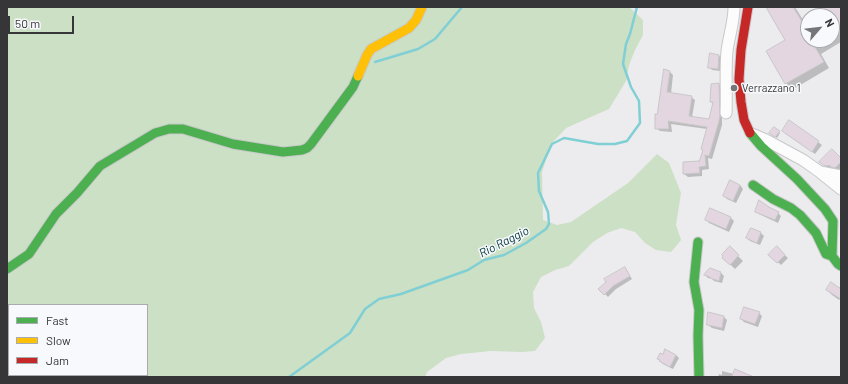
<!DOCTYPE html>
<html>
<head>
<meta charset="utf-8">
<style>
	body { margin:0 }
	#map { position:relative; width:848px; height:384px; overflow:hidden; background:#ececee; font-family:Barlow,sans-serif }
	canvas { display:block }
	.frame { position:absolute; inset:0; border:8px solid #363638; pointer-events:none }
	.legend { position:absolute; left:8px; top:304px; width:140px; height:72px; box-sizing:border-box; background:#f8f9fc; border:1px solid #aaabae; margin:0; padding:5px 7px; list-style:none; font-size:12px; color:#363638 }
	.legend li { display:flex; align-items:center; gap:8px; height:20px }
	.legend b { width:20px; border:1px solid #aaabae }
	.north { position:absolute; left:800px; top:8px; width:40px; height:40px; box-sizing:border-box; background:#f8f9fc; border:1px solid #aaabae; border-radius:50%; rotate:62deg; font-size:11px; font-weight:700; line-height:16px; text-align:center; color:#363638 }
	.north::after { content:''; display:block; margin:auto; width:14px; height:18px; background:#767678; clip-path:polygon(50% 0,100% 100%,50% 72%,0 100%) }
	.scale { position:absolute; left:8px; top:16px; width:66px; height:18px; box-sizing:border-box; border:2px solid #363638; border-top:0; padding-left:5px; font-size:12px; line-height:14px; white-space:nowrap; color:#363638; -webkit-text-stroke:3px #f8f9fc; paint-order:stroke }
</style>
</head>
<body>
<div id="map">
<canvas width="848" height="384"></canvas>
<div class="frame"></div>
<ul class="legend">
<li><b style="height:5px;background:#4caf50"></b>Fast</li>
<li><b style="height:5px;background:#ffc107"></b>Slow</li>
<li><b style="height:5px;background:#c62828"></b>Jam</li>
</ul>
<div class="north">N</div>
<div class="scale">50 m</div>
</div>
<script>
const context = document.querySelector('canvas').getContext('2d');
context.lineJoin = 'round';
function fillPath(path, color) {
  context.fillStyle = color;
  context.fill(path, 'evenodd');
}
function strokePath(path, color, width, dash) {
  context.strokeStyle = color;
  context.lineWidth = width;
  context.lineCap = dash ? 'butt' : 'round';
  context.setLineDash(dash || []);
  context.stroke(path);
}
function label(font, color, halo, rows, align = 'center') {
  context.font = font + ' Barlow,sans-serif';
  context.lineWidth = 3;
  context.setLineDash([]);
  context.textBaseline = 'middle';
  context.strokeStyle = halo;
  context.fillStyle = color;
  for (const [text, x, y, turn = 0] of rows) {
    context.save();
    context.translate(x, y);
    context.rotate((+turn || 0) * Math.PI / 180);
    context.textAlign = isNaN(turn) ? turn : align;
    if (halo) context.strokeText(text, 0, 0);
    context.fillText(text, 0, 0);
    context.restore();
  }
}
fillPath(new Path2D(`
	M7 7H629L643 20V35L635 50 629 65 626 81 609 109 566 128 554 141 547 157 542 172 543 220 557 225 571 222 628 183 657 154 669 163 681 193 676 225 681 240 671 252 656 250 645 243 635 232 621 228 607 233 593 242 569 266 555 270 541 277 533 292 534 308 541 322 545 338 535 351 521 352 491 351 461 354 446 358 427 372 425 377H7ZM9 305H147V375H9Z`), '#cbe0c5');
fillPath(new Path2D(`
	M773 7H795L808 28V40H832V16H824L819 7H841V42L821 54 829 68 792 90 786 83V41Z
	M711 55 719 56 722 58 720 71 712 70 709 67Z
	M665 70 670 72 673 75 671 94 691 97 695 100 692 117 709 120 713 104 711 102 719 84 722 88V125L712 159 708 158 709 169 702 170V176L688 177 684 174 700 163 703 150 702 149 707 129 671 124 672 132 660 131 656 128Z
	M790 121 822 145 815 154 786 134Z
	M774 128 780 133 777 138 772 134Z
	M841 159V168L839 170H836L833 167 831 169 827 168 821 162Z
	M740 185 743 189 736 203 727 199 724 196Z
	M711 209 731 218 734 221 729 232 709 223 706 219Z
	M756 211 778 213 781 216 778 223 759 214Z
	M751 229 761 233 764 236 760 245 750 241 747 238Z
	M730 248 743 261 735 269 723 258Z
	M777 248 788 258 781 265 770 255Z
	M625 268 632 279 616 289 608 297 600 289Z
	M721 273 724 276 722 283 714 281 712 279 708 278 705 275Z
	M839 287 841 288V300L840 299 839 300 832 295 827 290 838 288Z
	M759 313 762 316 758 327 744 322 741 319Z
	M724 317 727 320 724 331 712 328 708 325Z
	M676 355 679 358 673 369 663 364 660 361Z
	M722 371 746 377H718L719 374 722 375Z`), '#0003');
strokePath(new Path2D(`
	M375 62 418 49 435 39 462 7
	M289 377 350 333 365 309 379 299 401 294 468 270 484 260 504 255 526 243 546 229 549 224 548 212 539 191 538 173 552 144 564 138 598 144H615L627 141 640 123 639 101 631 87 623 64 626 44 630 34 637 7`), '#80cfd4', 2.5);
const building = new Path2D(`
	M771 7H793L806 28 808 27V40H828L815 47 824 62 785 84 766 51 785 40 767 9Z
	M818 7H841V32L832 37V16H823Z
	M710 53 719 55 718 69 708 68Z
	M664 69 670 71 667 92 692 96 689 116 709 119 713 102H710L711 84 719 83 720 115 719 121 709 156 705 155 706 166 699 167 700 173 683 174V162L699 161V162L703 150 701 149 707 127 668 121 669 129H655V114H657Z
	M789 120 819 141 812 152 782 131Z
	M774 127 780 131 775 137 769 133Z
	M832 149 841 158V162L835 168 831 167 829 165 828 166 823 165 819 162Z
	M730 180 740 185 733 201 723 196Z
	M759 200 769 207 779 212 775 220 755 212Z
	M710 208 731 217 726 229 705 220Z
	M751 228 761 232 757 243 746 238Z
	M730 246 739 255 730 265 722 258 723 256 722 255Z
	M777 246 785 255 777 263 768 255Z
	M625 267 630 276 613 286 604 295 598 289 606 282 604 279Z
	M710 268 721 272 719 281 710 278V277L704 275Z
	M831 282 841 289V299L826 290Z
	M744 307 760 312 755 324 740 319Z
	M708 312 724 316 722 328 707 325Z
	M665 349 676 355 670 367 659 361 660 360 657 359 660 353 663 354Z
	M735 369 754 377H732Z`);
fillPath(building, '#e3d6e1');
strokePath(building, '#c7c7c8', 1);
const street = new Path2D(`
	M726 113C727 92 725 72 727 51 729 36 734 22 734 7
	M752 134 766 140 803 160 820 172 841 176
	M821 173 841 189`);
const fast = new Path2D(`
	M750 133 761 146 797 179 825 209 833 221 832 256 838 264 841 266
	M753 185 773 199 791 208 800 215 816 233 826 254 832 256
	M698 242 694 282 699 310 698 336 699 377
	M7 269 29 254 56 214 77 193 100 166 155 133 169 129H183L233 144 283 152 302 150 307 148 311 144 353 87 358 76`);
const slow = new Path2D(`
	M358 76 367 55 371 49 409 28 416 20 422 7`);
const jam = new Path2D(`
	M748 7 741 50 739 79 741 102 744 120 750 133`);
strokePath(street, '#c8c8ca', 13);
strokePath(fast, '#c8c8ca', 11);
strokePath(slow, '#c8c8ca', 11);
strokePath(jam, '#c8c8ca', 11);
strokePath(street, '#fcfcfc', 11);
strokePath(fast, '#4caf50', 9);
strokePath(slow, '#ffc107', 9);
strokePath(jam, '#c62828', 9);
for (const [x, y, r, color] of [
	[734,88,4,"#767678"]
]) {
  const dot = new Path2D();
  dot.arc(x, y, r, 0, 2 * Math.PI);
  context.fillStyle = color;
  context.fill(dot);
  strokePath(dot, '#f8f9fc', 1.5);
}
label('11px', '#363638', '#f8f9fc', [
	["Verrazzano 1",742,88]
], 'left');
label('italic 12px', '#00373a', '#f8f9fc', [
	["Rio Raggio",504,242,-27]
]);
</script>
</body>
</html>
